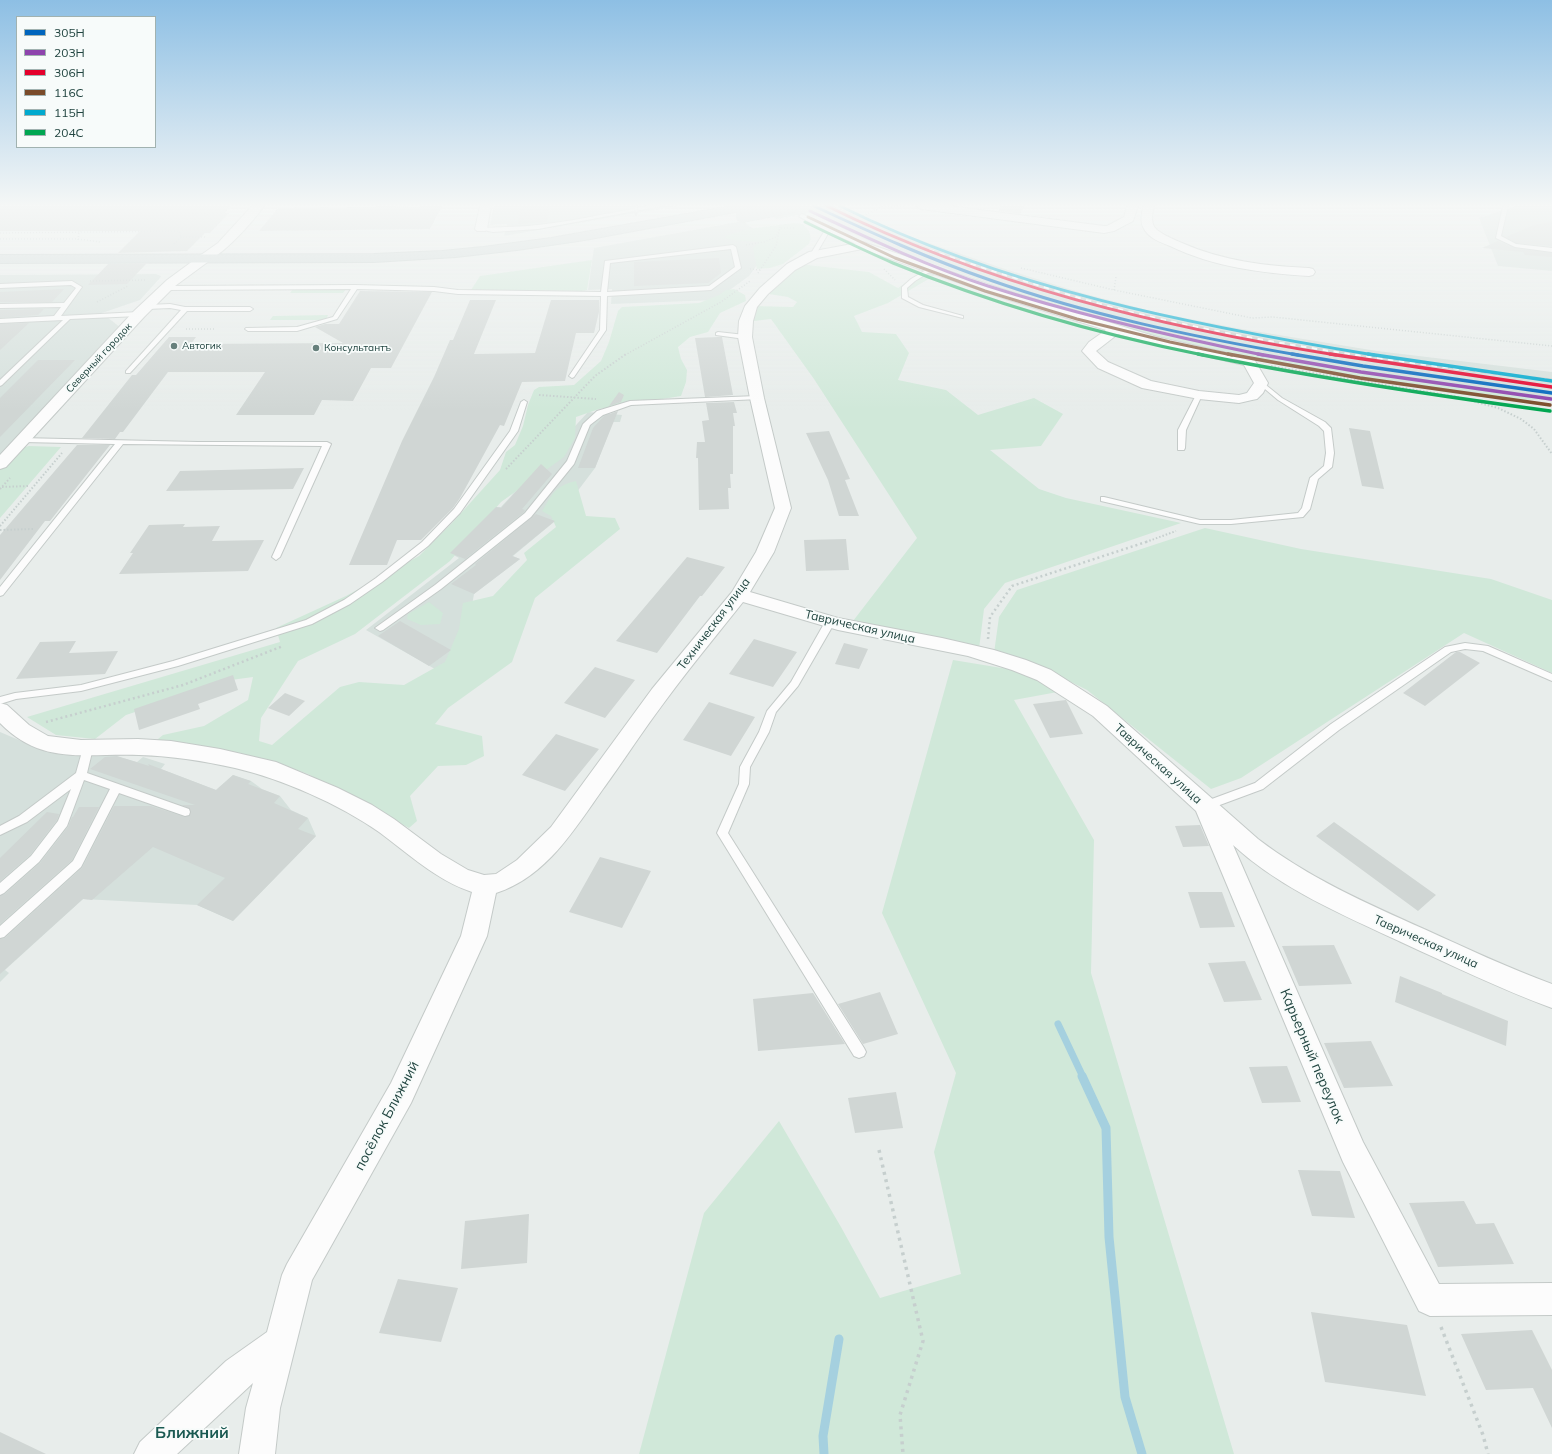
<!DOCTYPE html>
<html>
<head>
<meta charset="utf-8">
<style>
	body { margin:0 }
	#map { position:relative; width:1552px; height:1454px; overflow:hidden; background:#e8edeb; font-family:Mulish,sans-serif }
	canvas { display:block }
	.legend { position:absolute; left:16px; top:16px; width:140px; height:132px; box-sizing:border-box; background:#f7fbfa; border:1px solid #a1b2b0; margin:0; padding:5px 7px; list-style:none; font-size:12px; color:#214540 }
	.legend li { display:flex; align-items:center; gap:8px; height:20px }
	.legend b { width:20px; border:1px solid #a1b2b0 }
</style>
</head>
<body>
<div id="map">
<canvas width="1552" height="1454"></canvas>
<ul class="legend">
<li><b style="height:5px;background:#0065bd"></b>305Н</li>
<li><b style="height:5px;background:#8e44ad"></b>203Н</li>
<li><b style="height:5px;background:#e4002b"></b>306Н</li>
<li><b style="height:5px;background:#7a4b2a"></b>116С</li>
<li><b style="height:5px;background:#00a9ce"></b>115Н</li>
<li><b style="height:5px;background:#00a651"></b>204С</li>
</ul>
</div>
<script>
const context = document.querySelector('canvas').getContext('2d');
context.lineJoin = 'round';
function fillPath(path, color) {
  context.fillStyle = color;
  context.fill(path, 'evenodd');
}
function strokePath(path, color, width, dash) {
  context.strokeStyle = color;
  context.lineWidth = width;
  context.lineCap = dash ? 'butt' : 'round';
  context.setLineDash(dash || []);
  context.stroke(path);
}
function label(font, color, halo, rows, align = 'center') {
  context.font = font + ' Mulish,sans-serif';
  context.lineWidth = 3.5;
  context.setLineDash([]);
  context.textBaseline = 'middle';
  context.strokeStyle = halo;
  context.fillStyle = color;
  for (const [text, x, y, turn = 0] of rows) {
    context.save();
    context.translate(x, y);
    context.rotate((+turn || 0) * Math.PI / 180);
    context.textAlign = isNaN(turn) ? turn : align;
    if (halo) context.strokeText(text, 0, 0);
    context.fillText(text, 0, 0);
    context.restore();
  }
}
fillPath(new Path2D(`
	M494 206H677L504 236 507 224 490 225Z
	M759 206H833L903 234 1005 269 1082 293 1155 312 1236 328 1377 351 1552 372V400L1457 387 1412 385 1086 316 898 252 868 241 810 213 776 219Z
	M1517 206H1552V271L1498 266 1479 218Z
	M743 221 769 241 763 257 749 276 716 300 611 304 612 289 588 290 594 248Z
	M156 274 161 276 160 278 140 300 102 313 121 328 0 456V275Z
	M588 412 622 415 620 422H613L595 468 555 521 513 556 520 559 474 594 463 657 442 673 366 630 459 558 446 551 496 507H501Z
	M0 732 40 749 108 754 137 762 143 757 165 764 161 769 216 790 233 775 251 781 262 789 280 796 291 810 308 818 316 836 233 921 197 905 83 899 5 970 9 973 0 982Z`), '#d5e0dc');
fillPath(new Path2D(`
	M793 223 803 224 809 231 811 238 809 244 783 264 770 268 757 269 753 248 759 242 733 240 725 238 726 236 748 229Z
	M592 260 587 290 582 291 471 290 480 276Z
	M799 264 869 272 898 288 926 269 937 274 888 303 854 316 862 332 896 334 909 353 898 380 946 390 978 415 1034 398 1063 414 1041 446 990 450 1039 489 1066 498 1181 523 1005 583 984 609 979 649 853 621 917 538 814 379 771 319 754 321V306L793 307 797 302 788 297 769 294Z
	M972 278C1036 298 1099 317 1164 332 1287 360 1412 377 1537 395L1550 399C1519 401 1487 398 1456 394L1264 362 1181 344 1119 327 970 279Z
	M293 289H346L343 293H290Z
	M734 289 745 295 746 301 720 313 708 332 690 337 678 347 681 359 687 370 686 382 681 396 599 409 576 417 575 438 564 457 501 502 450 561 355 634 298 661 261 718 259 741 272 745 340 687 359 682 404 685 445 662 459 629 463 603 493 596 527 560 524 553 556 527 551 516 542 511C553 494 554 486 576 481L586 516 615 518 620 529 535 598 512 662 448 708 435 724 482 736 484 756 466 765 438 766 410 796 417 821 409 828 308 774 277 763 153 743 163 735 204 726 248 700 253 677 231 680 126 715 95 739 56 735 27 717 280 642 276 628 346 596 419 556 452 523 500 470 506 452 515 445 523 426 528 405 534 390 539 387 574 385 601 361 609 342 618 311 622 307 699 303 719 295 726 290Z
	M328 315 326 320H270L273 316Z
	M29 446 61 447 0 518V469C8 460 16 448 29 446Z
	M1205 528 1301 549 1491 579 1552 600V673L1464 633 1241 778 1211 789 1087 690 1029 661 994 653 999 617 1017 590Z
	M429 602 443 613 440 624 421 625 407 619 408 614Z
	M953 660 1020 671 1063 691 1014 700 1094 840 1091 973 1234 1454H639L704 1213 779 1121 841 1227 880 1298 961 1274 934 1152 956 1073 882 913Z`), '#d0e8d9');
strokePath(new Path2D(`
	M1058 1024 1083 1077`), '#a5d0df', 7);
strokePath(new Path2D(`
	M1082 1076 1106 1128 1109 1237 1125 1397 1142 1454
	M824 1454 823 1436 839 1339`), '#a5d0df', 9);
fillPath(new Path2D(`
	M0 206H231L225 213H229L210 233H205L187 251 118 253 140 231H0Z
	M442 206 430 229 259 231 278 208Z
	M521 206H550L547 222 518 224Z
	M1001 206H1024L1020 214 999 211Z
	M1552 222V246L1516 243 1506 237 1534 225Z
	M1498 241 1515 248 1552 253V257L1525 255 1523 252 1482 248Z
	M719 258 721 273 708 283 634 286V262Z
	M108 264H146L127 284 88 285Z
	M64 289 52 302H0V292Z
	M360 291 432 292 391 368H371L353 401 322 400 314 415H236L265 372H168L123 432H120L115 439 82 438 132 375H136L169 337H196L191 344 343 343 315 327 325 324H339Z
	M470 300H496L474 354 535 353 551 300H599V312L594 333H576L565 381 522 382 504 426 500 425 460 498 453 508 421 540H397L387 565H349L402 441 434 377 450 340H453Z
	M0 309V310L44 309 38 315 0 318Z
	M29 323 0 350V324Z
	M718 337H722L733 395 705 397 695 338Z
	M38 360H75L0 437V398Z
	M619 392 624 395 621 402 609 406Z
	M734 402 737 413H733L735 426H733V474H730L731 488H728L729 509 699 510 698 458H696L697 442H705L702 421 709 420 706 403Z
	M618 411 595 468H578L593 428 604 416Z
	M1349 428 1370 431 1384 489 1362 486Z
	M829 431 850 479 845 480 859 516H839L828 480 806 433Z
	M77 445H110L50 521H45L0 580V535Z
	M541 464 552 474 522 509 525 510 524 512 465 559 450 553 496 507 501 508Z
	M304 468 293 489 166 491 180 471Z
	M536 514 555 521 512 556 520 559 474 594 451 584 476 565 475 564Z
	M185 524 183 527 220 526 212 541 264 540 248 571 119 574 133 553H130L149 525Z
	M846 539 849 570 806 571 804 540Z
	M687 557 725 567 702 596H700L657 653 616 641Z
	M400 621 451 650 429 666 378 636Z
	M754 639 797 652 773 687 729 674Z
	M76 641 69 653 118 651 105 674 16 679 40 642Z
	M844 643 868 649 859 669 835 664Z
	M1456 652H1460L1480 663 1425 706 1403 693Z
	M595 667 635 680 605 718 564 703Z
	M233 675 238 690 198 704 200 709 139 730 134 709Z
	M285 693 305 701 289 716 268 708Z
	M1066 700 1083 734 1050 738 1033 704Z
	M709 702 755 717 731 756 683 740Z
	M556 734 599 749 565 791 522 775Z
	M117 756 149 766 148 764 216 790 233 775 251 781 248 784 280 796 274 803 308 818 298 829 316 836 233 921 197 905 225 878 153 847 92 900 83 899 0 974V939L5 938 82 868 114 806H151L185 817 190 815V809L182 805H195L90 769 105 757Z
	M79 807H99L72 860 0 924V896L5 894 40 863 68 827 72 817H73Z
	M47 812 59 814 57 820 30 855 0 881V858Z
	M1334 822 1436 895 1418 911 1316 836Z
	M1200 825 1209 846 1183 847 1175 826Z
	M600 857 651 871 622 928 569 912Z
	M1188 892H1222L1235 927 1200 928Z
	M1334 945 1352 984 1299 986 1282 946Z
	M1245 961 1262 1000 1224 1002 1208 963Z
	M1400 976 1442 993V994L1508 1021 1506 1046 1395 1002Z
	M880 992 898 1034 863 1044 838 1004Z
	M813 993 845 1044 758 1051 753 999Z
	M1371 1041 1393 1086 1344 1088 1324 1043Z
	M1287 1066 1301 1102 1262 1103 1249 1067Z
	M896 1092 903 1128 855 1133 848 1098Z
	M1298 1170 1340 1171 1355 1218 1312 1216Z
	M1464 1201 1476 1224 1494 1223 1514 1264 1438 1267 1409 1203Z
	M529 1214 527 1263 461 1269 465 1221Z
	M398 1279 458 1288 441 1342 379 1333Z
	M1311 1312 1407 1325 1426 1396 1325 1382Z
	M1532 1330 1552 1370V1428L1533 1388 1486 1390 1461 1334Z
	M0 1432 46 1454H0Z`), '#d0d6d4');
const service = new Path2D(`
	M648 206H662L538 229 493 232 478 229C482 227 519 227 527 226 567 223 608 213 648 206Z
	M1503 206H1508L1501 236 1516 244 1552 248V252L1515 247 1496 238Z
	M802 214 865 244 866 245 861 246 829 232 815 256H811L810 255 825 230 800 217 799 216Z
	M733 245 736 247 741 268 711 290 607 296 606 330 574 377 572 378 569 376 600 330 601 296 458 294 434 291 357 289 337 319 297 331H248L245 329 246 328 297 327 333 317 351 289 166 290 163 288 166 286 355 285 434 287 458 290 601 292 605 261ZM731 249 735 267 709 286 607 292 610 263Z
	M931 267 936 268 915 281 907 288 908 297 923 305 963 316V318L919 307 902 298V287L911 279Z
	M72 281 82 287 61 316 139 312 142 314 139 316 70 319 2 385 0 386V380L63 320 0 323V319L54 316 61 307 0 308V304L64 303 76 288 71 285 0 288V284Z
	M170 304 185 307H250L253 309 250 311H187L130 373H126V371L181 310 170 308 147 309 144 307 147 305Z
	M718 332 745 335 748 337 745 339 716 335V333Z
	M1261 381 1282 398 1325 422 1331 428 1334 453 1332 467 1318 479 1310 509 1303 517 1231 524H1200L1101 501V497H1104L1200 520H1231L1298 513 1302 508 1310 478 1324 466 1326 453 1324 431 1319 426 1278 400 1259 384 1258 383Z
	M1199 393 1202 395 1186 430 1185 448 1184 450H1178V430L1196 395Z
	M757 396 760 398 759 399 631 405 603 415 590 425 574 464 531 517 441 589 383 630 380 631 375 628 435 585 525 513 567 461 583 424 597 411 630 401Z
	M524 400 527 402 518 431 460 513 428 546 382 582 350 604 312 624 178 666 81 691 16 699 0 704V697L15 693 81 685 173 661 306 620 344 600 376 578 422 542 454 509 510 431 521 402Z
	M20 438 198 442H327L331 444 280 557 276 560 272 557 322 446 123 444 3 595 0 596V587L115 444 23 442H20Z
	M830 619 835 622 798 686 776 712 769 732 750 767 749 784 728 833 864 1048 866 1052 864 1056 859 1058 854 1056 717 833 739 784 740 767 759 732 767 711 791 682 825 622Z
	M1465 643 1488 646 1552 674V681L1483 651 1465 649 1451 652 1339 730 1263 789 1209 809 1205 810 1201 809 1200 806 1201 803 1255 783 1331 724 1445 647Z
	M88 744 92 745 93 748 87 773 189 809 190 812 189 815 185 816 119 793 81 867 4 937 0 938V926L73 861 110 789 84 780 67 826 39 862 4 893 0 895V883L31 856 58 821 71 789 27 822 0 835V826L19 816 76 773 83 748 84 745Z`);
const minor = new Path2D(`
	M480 206H491L487 229 485 231H477L475 229Z
	M916 206H949L1104 226H1107L1124 217 1127 206H1138L1133 221 1114 231 1104 233 921 209Z
	M1143 206H1154C1152 215 1150 224 1157 230 1165 236 1173 239 1182 243 1223 261 1265 266 1309 268L1313 269 1315 272 1313 275 1309 276C1261 273 1214 267 1170 246 1160 242 1148 238 1143 227 1140 221 1142 213 1143 206Z
	M863 242 1014 293 1121 326 1157 337 1254 359 1268 383 1263 393 1257 399 1252 400 1239 403 1199 399 1142 388 1098 368 1082 351 1089 342 1106 330 1006 299 862 249 817 258 795 270 768 294 757 307 753 321 752 337 764 398 791 508 774 552 750 592 838 618 942 638 994 650 1026 660 1051 670 1107 706 1258 839C1309 878 1366 903 1424 929 1466 948 1508 968 1552 984V1008C1500 989 1451 965 1401 942 1343 915 1281 889 1233 845L1363 1142 1439 1284 1552 1283V1315L1430 1316 1419 1311 1343 1162 1196 811 1093 716 1037 680 1012 670 968 656 838 630 743 602C717 635 690 667 666 700 644 729 624 760 603 789 574 830 546 877 496 893L487 936 411 1103 312 1280 280 1408 275 1454H239L246 1408 253 1383 177 1454H134L140 1442 226 1361 267 1332 282 1275 287 1264 391 1083 461 936 472 892C436 880 409 854 379 832 339 804 282 779 235 768 204 761 172 756 139 755 85 753 42 766 0 723V703L7 705 29 725 48 736 81 740 138 739 171 741 220 749 276 762 338 788 372 805 394 819 441 854 468 870 484 875 496 874 517 860 551 827 652 689 732 592 756 552 775 508 750 398 738 337 739 321 745 306 760 288 787 264 809 252ZM1118 334 1154 344 1244 365 1254 383 1247 393 1239 395 1199 391 1151 381 1108 362 1096 351Z
	M205 254 209 255 211 258 209 261 175 286 144 317 6 467 0 469V455L134 311 167 280 201 255Z`);
const tertiary = new Path2D(`
	M252 206H264C255 219 216 265 201 261L199 258 201 255 218 243Z`);
const primary = new Path2D(`
	M731 206H757L752 209 585 240 517 250 456 257 374 262 0 263V255L374 254 442 251 483 247 551 238Z`);
strokePath(service, '#c4cac8', 2);
strokePath(minor, '#c4cac8', 2);
strokePath(tertiary, '#c4cac8', 2);
strokePath(primary, '#c2ccca', 2);
strokePath(new Path2D(`
	M882 207 906 206
	M189 213 228 216
	M846 222 859 218 884 206
	M0 233 179 231 181 237
	M0 239H78L100 242
	M78 240 79 232 99 214
	M174 244 181 237H207
	M746 245 764 242 776 237 780 228H795
	M1021 268 1114 290 1252 318 1273 317 1552 346
	M750 269 761 270
	M884 269 895 280
	M758 273 776 246 780 227
	M90 281 145 280
	M1114 290 1116 277
	M97 302 128 286
	M186 329H215
	M625 355 721 302 750 281`), '#c6cfce', 1.5, [1, 2]);
strokePath(new Path2D(`
	M1271 366 1458 397 1498 408 1521 419 1534 429 1552 454
	M539 395 596 399
	M506 469 595 376 626 354
	M2 487 28 486
	M0 489 10 478
	M0 526 62 453
	M0 530 33 529
	M1146 542 1176 531`), '#c6cfce', 2, [1.5, 2]);
strokePath(new Path2D(`
	M988 639 990 617 1012 586 1149 541
	M46 722 183 685 283 646`), '#c6cfce', 2.5, [2, 3]);
strokePath(new Path2D(`
	M879 1150 923 1341 900 1415 903 1454
	M1441 1327 1483 1435 1488 1454`), '#c6cfce', 3.5, [3, 4.5]);
fillPath(service, '#fcfcfc');
fillPath(minor, '#fcfcfc');
fillPath(tertiary, '#fcfcfc');
fillPath(primary, '#ced8d7');
const rail = new Path2D(`
	M636 206V215
	M828 206C882 236 941 254 999 273 1036 284 1073 297 1111 307 1255 344 1404 363 1552 380`);
strokePath(rail, '#c9cdcc', 3);
strokePath(rail, '#f7fbfa', 2, [5.5]);
const primaryBridge = new Path2D(`
	M742 216 794 206`);
strokePath(primaryBridge, '#c2ccca', 14, []);
strokePath(new Path2D(`
	M811 208 820 206`), '#c6cfce', 1.5, [1, 2]);
strokePath(primaryBridge, '#ced8d7', 13);
strokePath(new Path2D(`
	M814 206C872 233 929 259 990 280 1089 315 1194 337 1298 355`), '#0065bd', 3);
strokePath(new Path2D(`
	M1292 354 1363 366 1552 393`), '#0065bd', 3.5);
strokePath(new Path2D(`
	M810 211C868 238 927 266 988 286 1078 315 1170 336 1263 355`), '#8e44ad', 3);
strokePath(new Path2D(`
	M1258 354 1361 372 1551 399`), '#8e44ad', 3.5);
strokePath(new Path2D(`
	M827 206C987 285 1160 327 1336 355`), '#e4002b', 3);
strokePath(new Path2D(`
	M1330 354 1552 387`), '#e4002b', 3.5);
strokePath(new Path2D(`
	M808 217 895 258 985 291 1077 319 1170 342 1232 355`), '#7a4b2a', 3);
strokePath(new Path2D(`
	M1228 354 1360 378 1550 405`), '#7a4b2a', 3.5);
strokePath(new Path2D(`
	M840 206C1007 289 1191 325 1374 355`), '#00a9ce', 3);
strokePath(new Path2D(`
	M1368 354 1552 381`), '#00a9ce', 3.5);
strokePath(new Path2D(`
	M805 222C834 236 863 250 893 263 993 304 1098 334 1203 355`), '#00a651', 3);
strokePath(new Path2D(`
	M1198 354C1315 378 1432 395 1550 411`), '#00a651', 3.5);
const sky = context.createLinearGradient(0, 0, 0, 410);
sky.addColorStop(0, '#8dbfe4');
sky.addColorStop(0.5, '#f5f7f6');
sky.addColorStop(1, '#f5f7f600');
context.fillStyle = sky;
context.fillRect(0, 0, 1552, 410);
for (const [x, y, r, color] of [
	[174,346,4,"#67807c"],
	[316,348,4,"#67807c"]
]) {
  const dot = new Path2D();
  dot.arc(x, y, r, 0, 2 * Math.PI);
  context.fillStyle = color;
  context.fill(dot);
  strokePath(dot, '#f7fbfa', 1.5);
}
label('10px', '#214540', '#f7fbfa', [
	["Автогик",182,346],
	["Консультантъ",324,348]
], 'left');
label('10px', '#214540', '#f7fbfa', [
	["Северный городок",99,358,-47]
]);
label('12px', '#214540', '#f7fbfa', [
	["Техническая улица",714,624,-53],
	["Таврическая улица",860,627,13],
	["Таврическая улица",1158,764,42],
	["Таврическая улица",1426,942,24]
]);
label('14px', '#214540', '#f7fbfa', [
	["Карьерный переулок",1312,1056,67],
	["посёлок Ближний",387,1116,-62]
]);
label('bold 16px', '#1a5a52', '#f7fbfa', [
	["Ближний",192,1433]
]);
</script>
</body>
</html>
